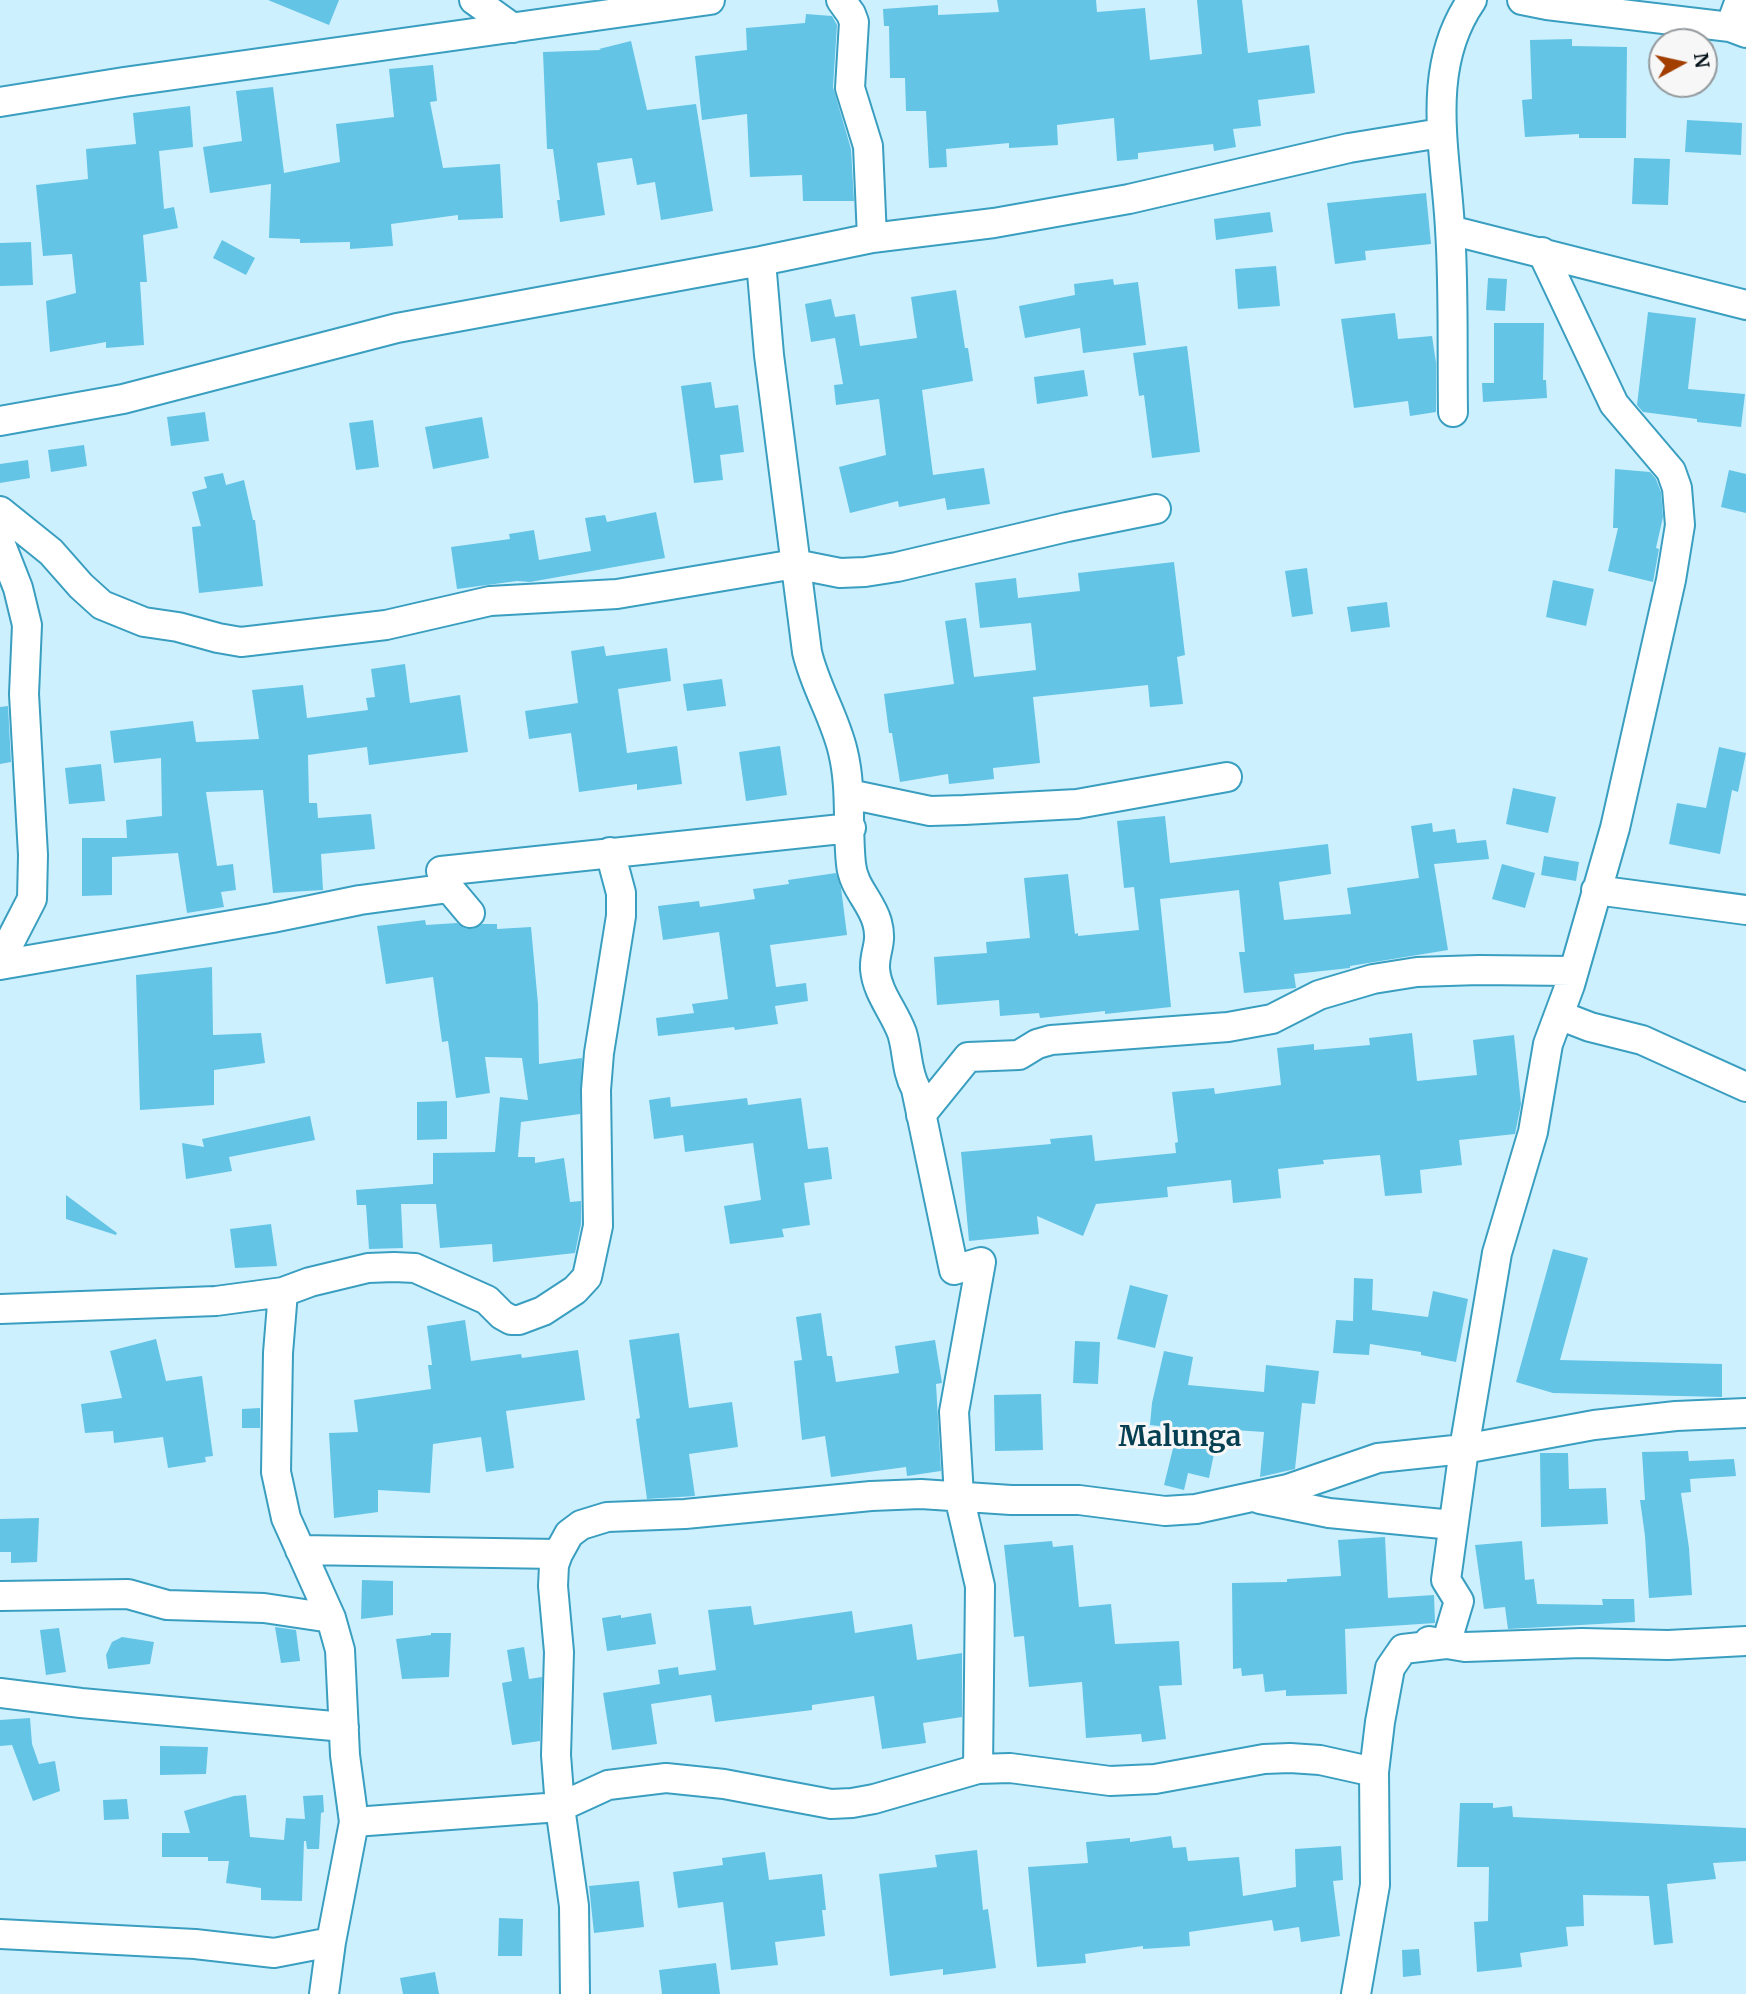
<!DOCTYPE html>
<html>
<head>
<meta charset="utf-8">
<style>
	body { margin:0 }
	#map { position:relative; width:1746px; height:1994px; overflow:hidden; background:#cdf0ff; font-family:Merriweather,serif }
	canvas { display:block }
	.north { position:absolute; left:1648px; top:28px; width:70px; height:70px; box-sizing:border-box; background:#f7f7f7; border:2px solid #949a9d; border-radius:50%; rotate:82deg; font-size:19px; font-weight:700; line-height:28px; text-align:center; color:#000f16 }
	.north::after { content:''; display:block; margin:auto; width:24px; height:32px; background:#a13e00; clip-path:polygon(50% 0,100% 100%,50% 72%,0 100%) }
</style>
</head>
<body>
<div id="map">
<canvas width="1746" height="1994"></canvas>
<div class="north">N</div>
</div>
<script>
const context = document.querySelector('canvas').getContext('2d');
context.lineJoin = 'round';
function fillPath(path, color) {
  context.fillStyle = color;
  context.fill(path, 'evenodd');
}
function strokePath(path, color, width, dash) {
  context.strokeStyle = color;
  context.lineWidth = width;
  context.lineCap = dash ? 'butt' : 'round';
  context.setLineDash(dash || []);
  context.stroke(path);
}
function label(font, color, halo, rows, align = 'center') {
  context.font = font + ' Merriweather,serif';
  context.lineWidth = 6;
  context.setLineDash([]);
  context.textBaseline = 'middle';
  context.strokeStyle = halo;
  context.fillStyle = color;
  for (const [text, x, y, turn = 0] of rows) {
    context.save();
    context.translate(x, y);
    context.rotate((+turn || 0) * Math.PI / 180);
    context.textAlign = isNaN(turn) ? turn : align;
    if (halo) context.strokeText(text, 0, 0);
    context.fillText(text, 0, 0);
    context.restore();
  }
}
fillPath(new Path2D(`
	M268 0H339L329 25Z
	M997 0H1096L1097 12 1145 8 1150 60 1202 54 1197 0H1242L1248 53 1309 45 1315 93 1258 100 1261 126 1233 129 1236 147 1214 151 1213 144 1138 153V159L1117 161 1114 118 1057 125 1058 145 1009 148V143L946 149 947 167 929 168 926 111H906L905 78H890L889 26H884L883 9 938 5V15L999 12Z
	M806 14 832 16 837 25 833 87 851 149 854 201H803L802 175 750 177 747 114 702 120 695 56 747 50 746 28 805 23Z
	M1572 39V46L1627 47 1626 138H1579V134L1525 137 1522 100 1532 99 1530 40Z
	M631 41 647 110 696 104 713 211 661 220 655 182 637 185 632 158 597 163 605 215 560 222 557 200H560L553 149H547L543 52 601 50 599 49Z
	M433 65 437 101 430 102 443 168 500 164 503 218 458 220V215L391 224 393 246 350 249V242L300 243V239L269 238 271 184 210 193 203 147 242 141 236 91 273 87 284 173 340 162 336 124 394 117 389 69Z
	M190 106 193 147 159 151 164 209 174 207 178 228 143 235 147 282H140L144 345 106 348V342L50 352 46 301 76 293 72 254 43 256 36 185 88 179 86 149 136 144 133 113Z
	M1687 120 1742 123 1741 155 1685 152Z
	M1634 158 1670 159 1668 205 1632 204Z
	M1426 193 1431 244 1365 251 1366 260 1335 264 1327 203Z
	M1270 212 1273 232 1216 240 1214 219Z
	M222 240 255 258 246 275 213 258Z
	M31 242 33 285 0 286V243Z
	M1276 266 1280 306 1238 309 1235 269Z
	M1488 278 1507 279 1505 311 1486 310Z
	M1113 279 1114 285 1138 282 1146 345 1083 353 1080 328 1025 338 1019 306 1075 295 1074 284Z
	M956 290 965 348H968L973 381 922 390 933 475 984 468 990 504 947 510 945 498 899 507 898 501 850 513 839 467 886 455 879 399 836 405 834 385 843 384 835 338 811 342 805 304 831 299 835 317 855 314 860 346 917 338 911 297Z
	M1648 312 1696 318 1688 389 1745 394 1741 427 1697 422V419L1643 412 1637 405Z
	M1395 313 1398 339 1432 336 1436 363V412L1410 416 1408 401 1354 408 1341 319Z
	M1494 323H1544L1543 380H1546L1547 398 1483 402 1482 383H1494Z
	M1187 346 1200 452 1152 458 1144 395 1139 396 1133 353Z
	M1084 370 1088 396 1037 404 1034 377Z
	M711 382 715 408 738 405 744 452 720 455 723 480 694 483 681 386Z
	M205 412 209 441 171 446 167 417Z
	M482 417 489 458 433 469 425 427Z
	M373 420 379 467 356 470 349 423Z
	M84 445 87 466 51 472 48 450Z
	M28 460 30 478 0 483V464Z
	M1615 469 1650 472 1656 479 1661 492 1663 517 1656 548 1659 549 1653 582 1608 571 1618 528H1613Z
	M1729 470 1746 474V513L1721 507Z
	M223 473 226 485 244 480 253 520H255L263 586 199 593 192 527 201 526 192 492 207 488 204 477Z
	M656 512 665 558 530 582 517 581 457 589 451 547 510 539 509 534 534 530 539 560 591 551 585 518 605 515 607 522Z
	M1174 562 1185 655 1177 657 1183 704 1150 707 1148 685 1033 697 1040 763 993 768 994 779 949 784 948 774 900 782 892 733H889L884 694 954 684 945 621 966 618 974 677 1036 670 1031 623 980 628 975 583 1016 578 1018 598 1080 591 1078 573Z
	M1307 568 1313 614 1292 617 1285 571Z
	M1553 580 1594 589 1586 626 1546 617Z
	M1387 602 1390 627 1351 632 1347 607Z
	M604 646 606 656 667 648 671 681 618 689 627 753 677 746 682 784 637 790V784L579 792 571 733 529 739 525 711 578 703 571 651Z
	M405 664 410 703 460 695 468 752 369 765 367 747 308 755 309 803H317L318 818 371 814 375 849 321 854 323 890 273 893 263 790 206 792 217 866 233 864 236 890 221 892 224 907 187 913 178 853 112 857V895L82 896V838H127L126 820 162 816 161 758 114 763 110 731 193 721 196 742 259 739 252 690 303 685 307 718 368 710 366 698 375 697 371 669Z
	M722 679 726 706 687 711 683 684Z
	M8 706 11 762 0 764V707Z
	M780 746 787 795 746 801 739 752Z
	M1719 747 1746 753 1738 792 1732 790 1720 854 1669 844 1677 803 1706 808Z
	M101 764 105 801 69 804 65 768Z
	M1513 788 1556 797 1548 833 1506 824Z
	M1165 816 1170 863 1328 844 1331 874 1279 882 1284 920 1351 914 1347 888 1419 878 1411 826 1432 823 1433 832 1455 829 1457 843 1486 840 1489 859 1434 864 1448 950 1350 966V968L1294 974 1296 988 1244 993 1239 952H1245L1239 890 1160 899 1171 1007 1105 1014V1011L1040 1018 1039 1013 1000 1016 999 1000 937 1005 934 957 987 953 986 942 1030 938 1024 878 1068 874 1075 934 1078 933V936L1139 930 1134 887 1124 888 1117 821Z
	M1544 856 1579 862 1576 881 1541 875Z
	M1502 864 1535 873 1525 908 1492 899Z
	M836 873 841 888 847 935 770 945 776 987 806 983 808 1001 775 1006 778 1024 735 1030 734 1027 658 1036 656 1018 694 1013 692 1004 728 999 719 932 663 940 658 906 699 901 700 907 755 899 753 889 789 884 788 880Z
	M425 920 426 925 457 923 464 928 472 929 482 924H497V929L531 927 538 1004 539 1064 582 1058 580 1114 521 1122 518 1157H535V1163L564 1158 570 1202 581 1201V1224L575 1253 493 1262 492 1244 440 1248 436 1204H401L403 1248 369 1249 366 1205H357L356 1190 433 1184V1153L495 1152 500 1097 528 1100 522 1058 485 1057 490 1093 456 1098 448 1041 442 1042 433 977 386 984 377 926Z
	M212 967 213 1035 261 1033 265 1063 214 1070V1105L140 1110 136 975Z
	M1412 1033 1417 1081 1477 1075 1473 1040 1514 1035 1521 1104 1515 1134 1459 1140 1462 1165 1420 1170 1422 1193 1385 1196 1380 1155 1323 1160 1324 1164 1278 1169 1281 1198 1233 1203 1231 1180 1167 1187 1168 1197 1096 1204 1083 1236 1037 1216 1039 1234 969 1241 961 1152 1051 1144 1050 1139 1092 1135 1095 1161 1176 1153 1175 1143 1178 1142 1172 1092 1214 1088 1215 1094 1281 1085 1277 1048 1314 1044V1050L1370 1045 1369 1038Z
	M670 1097 671 1107 747 1098 748 1105 801 1098 808 1149 828 1147 832 1179 804 1183 810 1225 782 1229 784 1237 730 1244 724 1206 761 1200 753 1143 685 1152 683 1135 654 1139 649 1100Z
	M447 1101V1139L417 1140V1102Z
	M310 1116 315 1140 229 1157 232 1171 186 1179 182 1143 204 1147 202 1139Z
	M66 1195 117 1233 116 1235 66 1219Z
	M271 1224 277 1266 235 1268 230 1229Z
	M1553 1249 1588 1258 1560 1360 1722 1364V1397L1553 1393 1516 1382Z
	M1354 1278 1373 1279 1372 1310 1428 1317 1433 1291 1468 1299 1456 1362 1421 1355V1352L1370 1344 1369 1355 1333 1353 1336 1320 1353 1321Z
	M1130 1285 1168 1295 1155 1348 1117 1339Z
	M821 1313 827 1356H832L836 1382 899 1373 895 1346 935 1340 942 1383 936 1384 941 1471 907 1476 906 1467 831 1477 825 1436 802 1440 794 1361 802 1360 796 1317Z
	M465 1320 471 1361 521 1354 522 1358 578 1350 585 1400 506 1411 514 1468 486 1472 481 1437 433 1444 430 1493 378 1490V1512L334 1518 329 1433 358 1432 354 1400 431 1389 428 1365H432L427 1326Z
	M679 1333 689 1408 732 1402 738 1447 689 1454 695 1496 647 1499 636 1419 640 1418 629 1340Z
	M156 1339 166 1381 202 1376 213 1456 205 1457 206 1462 168 1468 163 1437 114 1443 113 1431 85 1433 81 1404 122 1398 110 1351Z
	M1075 1341 1100 1342 1098 1384 1073 1383Z
	M1164 1351 1193 1357 1188 1385 1264 1392 1266 1365 1319 1371 1315 1404 1302 1403 1295 1469 1260 1477 1264 1432 1219 1429 1209 1478 1188 1473 1184 1490 1164 1485 1178 1428 1150 1425 1152 1403Z
	M1041 1394 1043 1450 995 1451 994 1395Z
	M260 1408V1428H242V1409Z
	M1688 1451 1689 1461 1734 1459 1736 1476 1690 1479 1691 1492 1681 1493 1689 1548 1692 1595 1649 1598 1645 1536 1640 1500H1645L1642 1452Z
	M1540 1453H1568L1569 1489 1606 1488 1608 1524 1541 1527Z
	M39 1518 37 1562 11 1563V1552H0V1519Z
	M1385 1537 1388 1598 1434 1595 1435 1623 1345 1629 1347 1694 1286 1696V1690L1265 1692 1263 1674 1242 1676 1241 1668 1233 1669 1232 1583 1287 1582V1579L1341 1576 1338 1540Z
	M1052 1541 1053 1547 1073 1545 1079 1607 1111 1604 1115 1644 1179 1641 1182 1685 1159 1686 1166 1739 1142 1742 1141 1734 1086 1738 1082 1682 1029 1687 1024 1636 1014 1637 1004 1545Z
	M1522 1541 1525 1580 1534 1579 1537 1604 1603 1605 1602 1599H1634L1635 1622 1508 1629 1505 1607 1484 1609 1475 1545Z
	M362 1580 393 1581V1615L361 1619Z
	M751 1606 754 1625 852 1611 855 1633 912 1624 917 1660 962 1653V1717L923 1723 926 1743 882 1749 874 1696 812 1705V1710L715 1722 711 1695 651 1704 657 1744 612 1750 603 1693 660 1684 658 1670 678 1667 679 1675 716 1670 708 1610Z
	M651 1613 656 1644 607 1651 602 1618 621 1615V1618Z
	M275 1627 296 1630 300 1661 281 1663Z
	M59 1628 66 1672 46 1675 40 1630Z
	M431 1633H451L449 1677 402 1679 396 1639 431 1635Z
	M122 1637 154 1642 150 1664 108 1669 106 1655 112 1642Z
	M524 1647 529 1679 542 1677 540 1741 512 1745 502 1683 512 1681 507 1650Z
	M30 1718 32 1744 39 1764 55 1761 60 1791 33 1801 12 1745 0 1746V1720Z
	M160 1746 208 1747 206 1774 160 1775Z
	M246 1795 250 1837 284 1840 286 1818 305 1819 303 1796 323 1795 324 1812 321 1813 319 1849H307L306 1841H304L302 1901 261 1900V1888L226 1883 229 1861H208V1857H162V1833H190L184 1811 234 1796Z
	M127 1799 129 1819 104 1820 103 1800Z
	M1460 1803H1493V1808L1512 1806 1513 1817 1746 1828V1861L1713 1863 1716 1879 1667 1884 1673 1943 1654 1945 1649 1896 1583 1895 1584 1926 1566 1927 1568 1946 1520 1953 1522 1967 1477 1972 1474 1922 1488 1921 1489 1867H1457Z
	M1171 1836 1173 1848 1186 1847 1188 1861 1239 1857 1243 1896 1296 1887 1295 1849 1341 1846 1343 1880 1333 1881 1340 1936 1301 1942 1299 1927 1274 1931 1272 1920 1189 1932 1190 1946 1143 1949V1946L1085 1954 1086 1963 1037 1967 1028 1867 1088 1863 1086 1842 1130 1838V1842Z
	M977 1850 983 1910 988 1909 996 1968 943 1975V1969L890 1976 879 1874 937 1867 935 1855Z
	M765 1852 769 1880 822 1874 826 1910H822L825 1936 775 1942 778 1965 731 1970 723 1902 678 1908 673 1872 723 1865 722 1858Z
	M639 1881 644 1927 594 1933 589 1886Z
	M499 1918 523 1919 522 1956H498Z
	M1419 1949 1421 1975 1403 1977 1402 1950Z
	M716 1963 720 1994H662L659 1970Z
	M435 1972 439 1994H403L400 1978Z`), '#63c4e6');
const street = new Path2D(`
	M474 0 513 28
	M841 0 851 14 854 22 850 88 868 146 872 238
	M1522 0 1547 5 1730 27 1746 33
	M1730 27 1740 0
	M0 102 124 82 710 0
	M1450 230 1746 305
	M761 261 769 355 807 652C815 687 835 717 843 752 852 789 847 827 851 864 853 887 871 901 877 922 883 944 874 951 875 969 877 993 894 1011 902 1033 908 1052 906 1071 916 1089L954 1270 981 1262 954 1412 959 1496 980 1586 978 1769
	M1453 412C1452 351 1454 290 1450 229 1446 151 1424 69 1472 0
	M0 421 123 399 397 328 761 261 872 238 994 223 1129 199 1349 148 1441 133
	M0 511 51 552 81 586 102 605 144 622 178 627 218 638 241 642 386 625 490 601 617 594 795 564 840 573 865 572 897 567 1067 527 1156 509
	M0 542 18 588 27 625 24 694 33 855 32 899 0 961
	M849 794 930 811 964 810 1077 804 1227 777
	M1596 890 1746 910
	M470 913 449 888 441 871 851 828
	M0 965 272 918 360 900 449 888
	M1559 1015 1590 1027 1642 1040 1746 1087
	M921 1115 968 1057 1019 1055 1037 1044 1051 1040 1228 1027 1272 1019 1319 995 1373 979 1417 972 1479 970 1572 971
	M283 1292 278 1353 276 1472 286 1518 331 1618 340 1650 345 1755 354 1822 331 1942 324 1994
	M0 1309 216 1301 283 1292 310 1282 368 1268 394 1267 415 1268 487 1300 502 1315 511 1320H519L543 1311 575 1290 587 1277 598 1226 596 1090 599 1053 621 916V893L610 852
	M1260 1499 1329 1513 1453 1525
	M300 1550 558 1554
	M0 1596 128 1594 167 1605 264 1608 331 1618
	M1429 1641 1465 1647 1582 1643 1668 1645 1746 1641
	M0 1693 81 1703 344 1727
	M354 1822 560 1807 608 1785 666 1778 724 1784 831 1804 852 1803 874 1799 978 1769 1010 1768 1110 1781 1155 1779 1264 1759 1290 1758 1320 1760 1374 1772
	M0 1934 195 1944 274 1953 331 1942
	M575 1994 574 1906 560 1807 556 1755 559 1652 553 1586 554 1565 558 1554 569 1534 581 1525 607 1517 685 1514 871 1496 921 1494 1011 1500H1079L1165 1511 1196 1509 1288 1489 1378 1458 1464 1449 1594 1425 1676 1416 1746 1413
	M1356 1994 1375 1885 1374 1772 1380 1722 1390 1668 1403 1649 1446 1644 1459 1601 1446 1580 1464 1449 1497 1253 1533 1132 1548 1044 1570 985 1615 828 1671 580 1680 525 1677 488 1671 471 1614 404 1542 252`);
strokePath(street, '#399ebf', 32);
strokePath(street, '#fff', 28);
label('bold 28px', '#053f51', '#f7f7f7', [
	["Malunga",1180,1438]
]);
</script>
</body>
</html>
